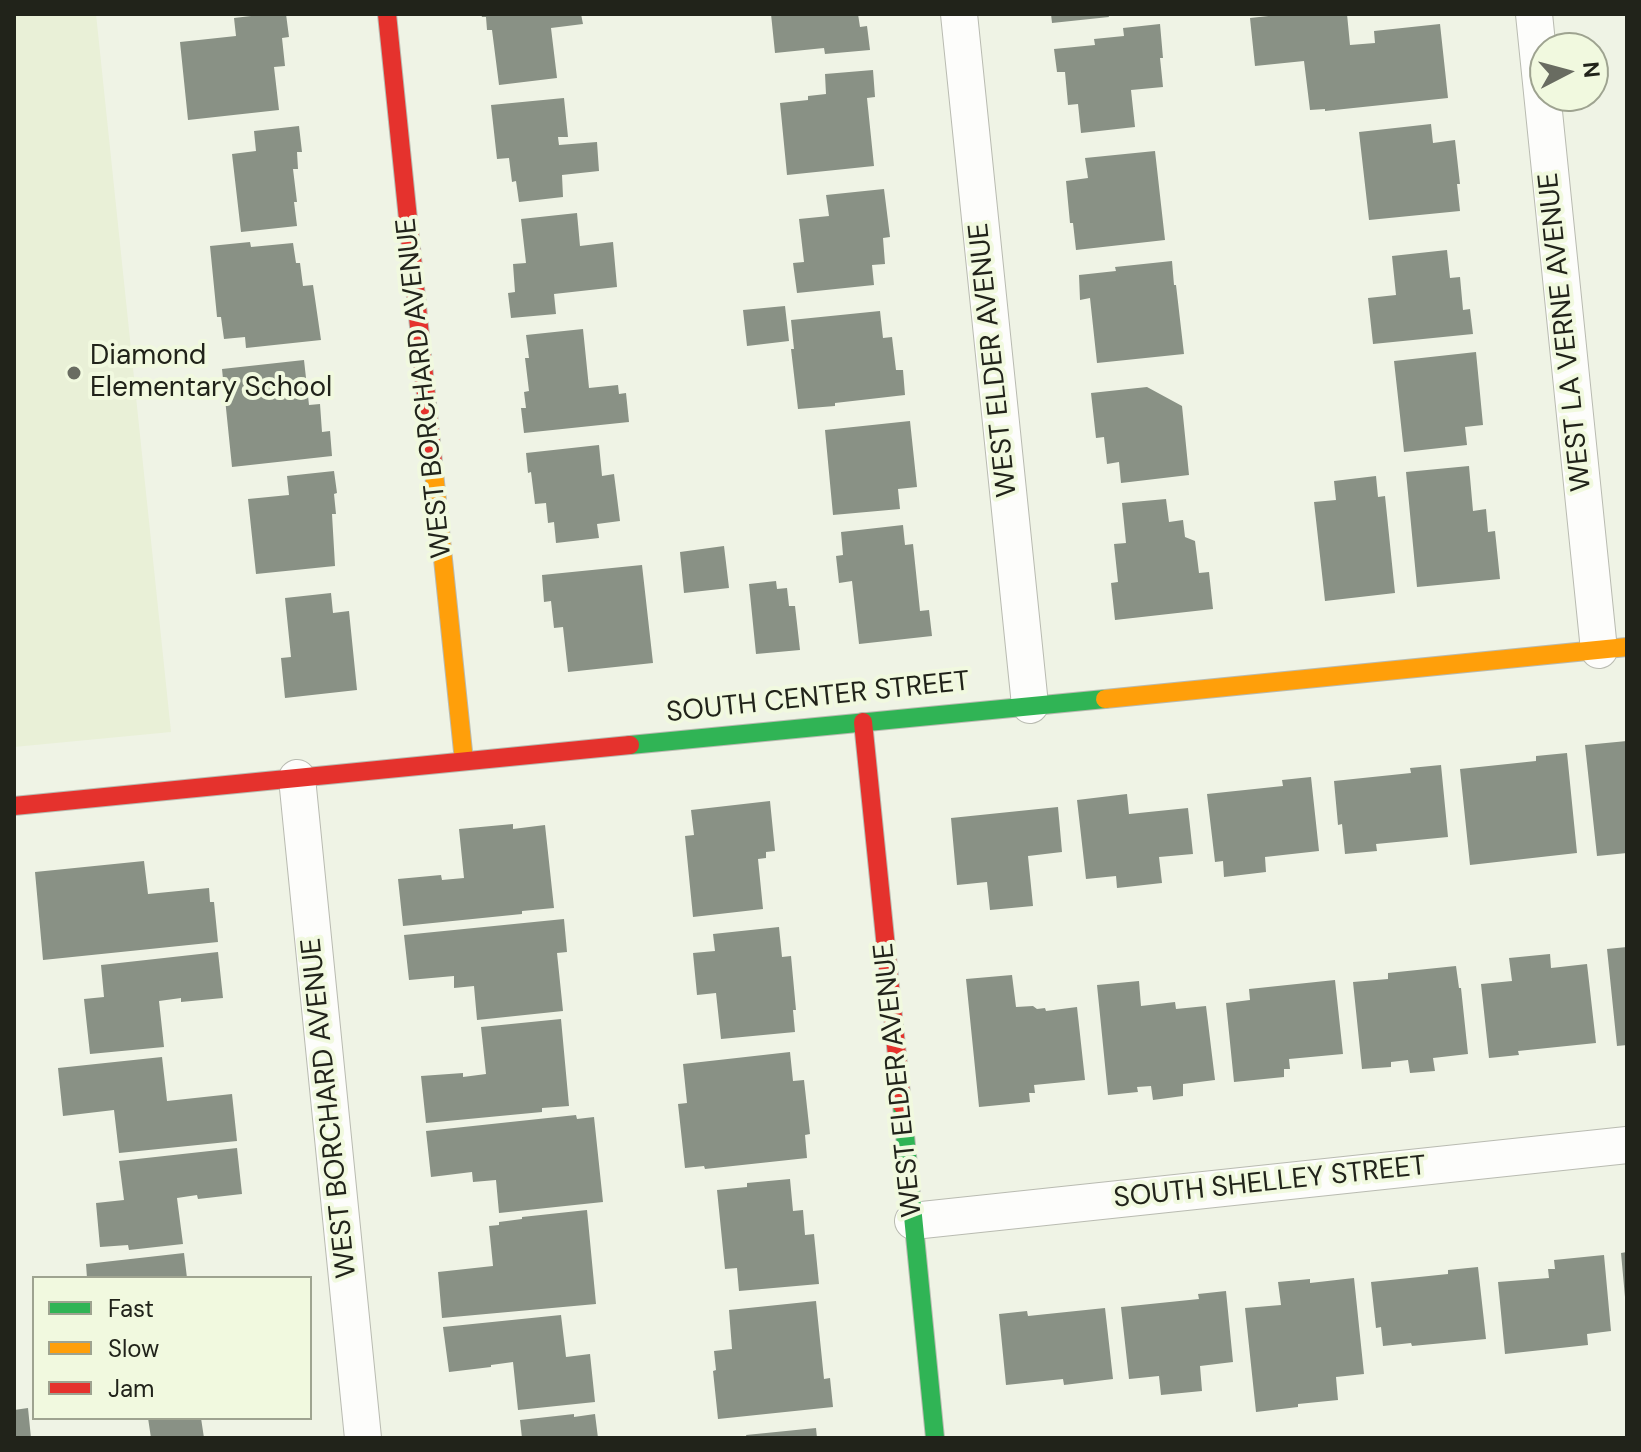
<!DOCTYPE html>
<html>
<head>
<meta charset="utf-8">
<style>
	body { margin:0 }
	#map { position:relative; width:1641px; height:1452px; overflow:hidden; background:#eff3e5; font-family:"DM Sans",sans-serif }
	canvas { display:block }
	.frame { position:absolute; inset:0; border:16px solid #21231a; pointer-events:none }
	.legend { position:absolute; left:32px; top:1276px; width:280px; height:144px; box-sizing:border-box; background:#f1f9df; border:2px solid #9ea390; margin:0; padding:10px 14px; list-style:none; font-size:24px; color:#21231a }
	.legend li { display:flex; align-items:center; gap:16px; height:40px }
	.legend b { width:40px; border:2px solid #9ea390 }
	.north { position:absolute; left:1529px; top:32px; width:80px; height:80px; box-sizing:border-box; background:#f1f9df; border:2px solid #9ea390; border-radius:50%; rotate:84deg; font-size:22px; font-weight:700; line-height:32px; text-align:center; color:#21231a }
	.north::after { content:''; display:block; margin:auto; width:28px; height:36px; background:#696c61; clip-path:polygon(50% 0,100% 100%,50% 72%,0 100%) }
</style>
</head>
<body>
<div id="map">
<canvas width="1641" height="1452"></canvas>
<div class="frame"></div>
<ul class="legend">
<li><b style="height:10px;background:#30b455"></b>Fast</li>
<li><b style="height:10px;background:#ff9f0a"></b>Slow</li>
<li><b style="height:10px;background:#e5322d"></b>Jam</li>
</ul>
<div class="north">N</div>
</div>
<script>
const context = document.querySelector('canvas').getContext('2d');
context.lineJoin = 'round';
function fillPath(path, color) {
  context.fillStyle = color;
  context.fill(path, 'evenodd');
}
function strokePath(path, color, width, dash) {
  context.strokeStyle = color;
  context.lineWidth = width;
  context.lineCap = dash ? 'butt' : 'round';
  context.setLineDash(dash || []);
  context.stroke(path);
}
function label(font, color, halo, rows, align = 'center') {
  context.font = font + ' "DM Sans",sans-serif';
  context.lineWidth = 8;
  context.setLineDash([]);
  context.textBaseline = 'middle';
  context.strokeStyle = halo;
  context.fillStyle = color;
  for (const [text, x, y, turn = 0] of rows) {
    context.save();
    context.translate(x, y);
    context.rotate((+turn || 0) * Math.PI / 180);
    context.textAlign = isNaN(turn) ? turn : align;
    if (halo) context.strokeText(text, 0, 0);
    context.fillText(text, 0, 0);
    context.restore();
  }
}
fillPath(new Path2D(`
	M14 14H96L171 732 14 747Z`), '#e9f0d7');
fillPath(new Path2D(`
	M268 14H286L289 37 282 38 285 66 274 67 279 110 188 120 180 42 236 36 234 18Z
	M481 14H581L583 24 551 28 557 78 499 85 492 30H487L486 17H482Z
	M771 14H858L860 27 867 26 870 50 825 54 824 48 775 53Z
	M1051 14H1108L1109 17 1052 23Z
	M1287 14H1347L1350 45 1375 43 1374 31 1440 24 1448 98 1325 111V109L1310 110 1304 61 1255 66 1250 18Z
	M1160 24 1163 58H1160L1163 87 1131 90 1135 127 1081 133 1078 104 1068 105 1065 72H1057L1054 49 1095 45 1094 39 1124 36 1123 28Z
	M873 70 875 97 867 98 874 166 787 175 780 103 808 100V96L826 94 825 74Z
	M564 98 568 137H558L559 145 597 142 599 171 562 175 563 197 519 202 516 181 512 182 509 158 497 159 491 105Z
	M1431 124 1433 143 1455 140 1460 184H1457L1460 211 1369 220 1359 132Z
	M299 126 302 152H297L298 169H293L297 202H294L297 226 241 232 232 154 256 151 254 131Z
	M1155 151 1165 240 1076 250 1073 223H1070L1066 181 1088 178 1085 158Z
	M884 189 890 237 883 238 885 264 872 265 874 285 797 293 793 263 804 262 799 219 829 216 826 195Z
	M577 213 580 246 613 242 617 287 554 294 556 314 511 318 508 293 515 292 513 264 526 263 521 219Z
	M250 242 251 247 293 243 296 263H300L303 286 313 285 321 340 246 348 245 337 224 339 221 317H217L210 246Z
	M1447 250 1450 278 1460 277 1463 310 1470 309 1473 334 1373 344 1368 298 1396 295 1392 256Z
	M1172 261 1174 285H1176L1184 354 1097 363 1090 298 1080 300 1079 275 1116 271 1115 267Z
	M785 306 789 341 747 346 743 310Z
	M880 311 883 338 892 337 896 370H903L905 395 835 403V406L798 409 791 349H794L791 320Z
	M583 329 589 388 618 385 619 394 626 393 629 422 524 433 521 408H526L524 392 529 391 525 358H529L526 335Z
	M1476 352 1483 425 1465 427 1467 445 1404 452 1394 361Z
	M304 360 309 405 320 404 322 432 330 431 332 456 232 467 222 369Z
	M1147 387 1182 406 1189 475 1121 483 1119 462 1107 464 1104 437 1096 438 1091 393Z
	M910 421 917 487 898 489 900 509 833 515 825 430Z
	M599 445 602 476 614 474 620 521 597 524 599 538 556 543 554 522 548 523 546 503 535 504 531 472 528 473 526 453Z
	M1469 466 1473 511 1486 509 1488 532 1495 531 1500 579 1417 587 1406 472Z
	M334 471 337 493 334 494 336 514H332L335 566 256 574 248 499 289 495 287 476Z
	M1376 476 1378 497 1385 496 1395 593 1325 601 1314 502 1336 500 1334 481Z
	M1166 499 1169 522 1183 520 1185 537 1195 541 1199 573 1209 572 1213 609 1115 620 1111 583 1118 582 1114 544 1126 543 1122 503Z
	M903 525 905 545 913 544 920 611 929 610 932 636 859 644 852 581 839 583 836 556 843 555 841 532Z
	M724 546 729 588 684 593 680 552Z
	M642 565 653 663 568 672 563 627 554 628 551 601 544 602 542 575Z
	M776 581 777 589 787 588 789 606H795L800 650 756 654 749 584Z
	M331 593 333 613 349 611 357 690 285 698 281 658 291 657 285 598Z
	M1627 741V853L1597 856 1585 745Z
	M1567 753 1577 853 1470 865 1460 769 1536 761V756Z
	M1441 765 1448 837 1376 844 1377 851 1345 854 1342 824 1338 825 1334 781 1411 773 1410 768Z
	M1311 777 1319 851 1265 857 1266 872 1224 877 1223 861 1215 862 1207 794 1283 786 1282 780Z
	M1127 794 1129 814 1188 808 1193 854 1159 857 1162 883 1117 888 1116 876 1086 879 1077 800Z
	M770 801 775 851 766 852V858L758 859 763 909 693 917 685 836 694 835 691 810Z
	M1058 807 1062 852 1028 856 1033 906 990 910 987 882 957 885 951 818Z
	M513 824V829L545 825 554 908 522 911V914L403 926 398 879 441 875 442 880 464 878 459 829Z
	M144 861 148 894 209 888 210 902H214L218 942 43 960 35 872Z
	M564 919 567 952 557 953 563 1011 477 1020 474 986 454 988V976L409 980 404 935Z
	M779 927 782 957 791 956 796 1010H793L795 1032 721 1039 716 993 697 995 693 953 715 951 713 934Z
	M1627 947V1045L1617 1046 1607 949Z
	M218 952 223 998 181 1002V998L159 1001 164 1047 90 1054 84 999 104 997 101 965Z
	M1550 954 1551 968 1587 964 1596 1043 1518 1051 1519 1055 1489 1058 1481 984 1512 981 1509 958Z
	M1456 966 1459 988H1461L1468 1054 1433 1058 1435 1071 1410 1073 1408 1060 1391 1062V1067L1362 1069 1353 982 1388 979V973Z
	M1012 975 1016 1007 1033 1006 1037 1009 1045 1008 1046 1011 1077 1007 1085 1080 1034 1085 1035 1093H1029L1030 1102 979 1107 966 979Z
	M1335 980 1343 1054 1289 1059 1290 1069H1284V1077L1234 1082 1226 1003 1250 1000 1249 989Z
	M1139 981 1141 1006 1175 1002 1176 1009 1206 1006 1215 1080 1183 1084V1096L1153 1100 1151 1086 1137 1087 1138 1092 1108 1095 1097 985Z
	M561 1019 569 1106 542 1108V1112L426 1123 421 1076 463 1073V1077L486 1074 481 1027Z
	M790 1052 793 1081 804 1080 810 1134 805 1135 807 1158 705 1169 704 1166 685 1168 678 1104 687 1103 683 1064Z
	M162 1057 167 1101 232 1094 237 1141 119 1153 114 1110 63 1116 58 1068Z
	M576 1115 577 1119 594 1117 603 1202 499 1213 496 1180 473 1182 472 1172 431 1177 426 1131Z
	M237 1148 242 1194 198 1199 197 1195 177 1198 183 1244 129 1250 128 1245 100 1247 96 1203 124 1200 119 1161Z
	M790 1179 793 1211 803 1210 805 1235 814 1234 819 1284 739 1291 737 1268 725 1269 717 1190 747 1187V1183Z
	M587 1210 596 1304 442 1318 438 1272 493 1266 489 1226 499 1225V1222L522 1219V1217Z
	M1627 1252V1297H1625L1621 1253Z
	M184 1253 187 1278H87L86 1264Z
	M1604 1255 1611 1331 1587 1334 1588 1345 1505 1354 1498 1282 1549 1278 1548 1269H1555L1554 1260Z
	M1478 1267 1486 1339 1412 1346 1411 1343 1383 1346 1381 1327 1376 1328 1371 1282 1448 1274V1270Z
	M1354 1278 1364 1374 1336 1377 1338 1400 1298 1404V1407L1256 1412 1245 1308 1281 1305 1278 1282 1310 1279V1283Z
	M1226 1291 1233 1362 1200 1366 1202 1391 1161 1395 1159 1376 1129 1379 1121 1307 1199 1299 1198 1294Z
	M816 1301 824 1379 830 1378 833 1407 718 1419 713 1371 716 1370 714 1351 732 1349 729 1310Z
	M1105 1308 1113 1379 1064 1385 1063 1379 1006 1385 999 1314 1027 1311 1028 1316Z
	M561 1315 566 1357 590 1354 595 1402 518 1410 513 1362 491 1365V1367L449 1372 443 1327Z
	M28 1408 31 1438H14V1410Z
	M574 1414V1417L595 1414 598 1438H522L520 1420Z
	M148 1418H201L204 1438H151Z
	M816 1428 817 1438H747L746 1435Z`), '#899185');
const street = new Path2D(`
	M959 14 1030 705
	M1534 14 1599 650
	M297 778 363 1438
	M913 1221 1627 1145`);
const fast = new Path2D(`
	M630 745 1105 699
	M902 1105 935 1438`);
const slow = new Path2D(`
	M433 463 464 761
	M1105 699 1627 647`);
const jam = new Path2D(`
	M387 14 433 463
	M863 722 902 1105
	M14 806 630 745`);
strokePath(street, '#b9bbb1', 38);
strokePath(fast, '#b9bbb1', 20);
strokePath(slow, '#b9bbb1', 20);
strokePath(jam, '#b9bbb1', 20);
strokePath(street, '#fdfdfb', 36);
strokePath(fast, '#30b455', 18);
strokePath(slow, '#ff9f0a', 18);
strokePath(jam, '#e5322d', 18);
for (const [x, y, r, color] of [
	[74,373,8,"#696c61"]
]) {
  const dot = new Path2D();
  dot.arc(x, y, r, 0, 2 * Math.PI);
  context.fillStyle = color;
  context.fill(dot);
  strokePath(dot, '#f1f9df', 3);
}
label('28px', '#21231a', '#f1f9df', [
	["WEST LA VERNE AVENUE",1566,332,-96],
	["WEST ELDER AVENUE",994,360,-96],
	["WEST BORCHARD AVENUE",425,388,-96],
	["SOUTH CENTER STREET",818,698,-6],
	["WEST ELDER AVENUE",899,1080,-96],
	["WEST BORCHARD AVENUE",330,1108,-96],
	["SOUTH SHELLEY STREET",1270,1183,-6]
]);
label('28px', '#21231a', '#f1f9df', [
	["Diamond",90,357],
	["Elementary School",90,389]
], 'left');
</script>
</body>
</html>
